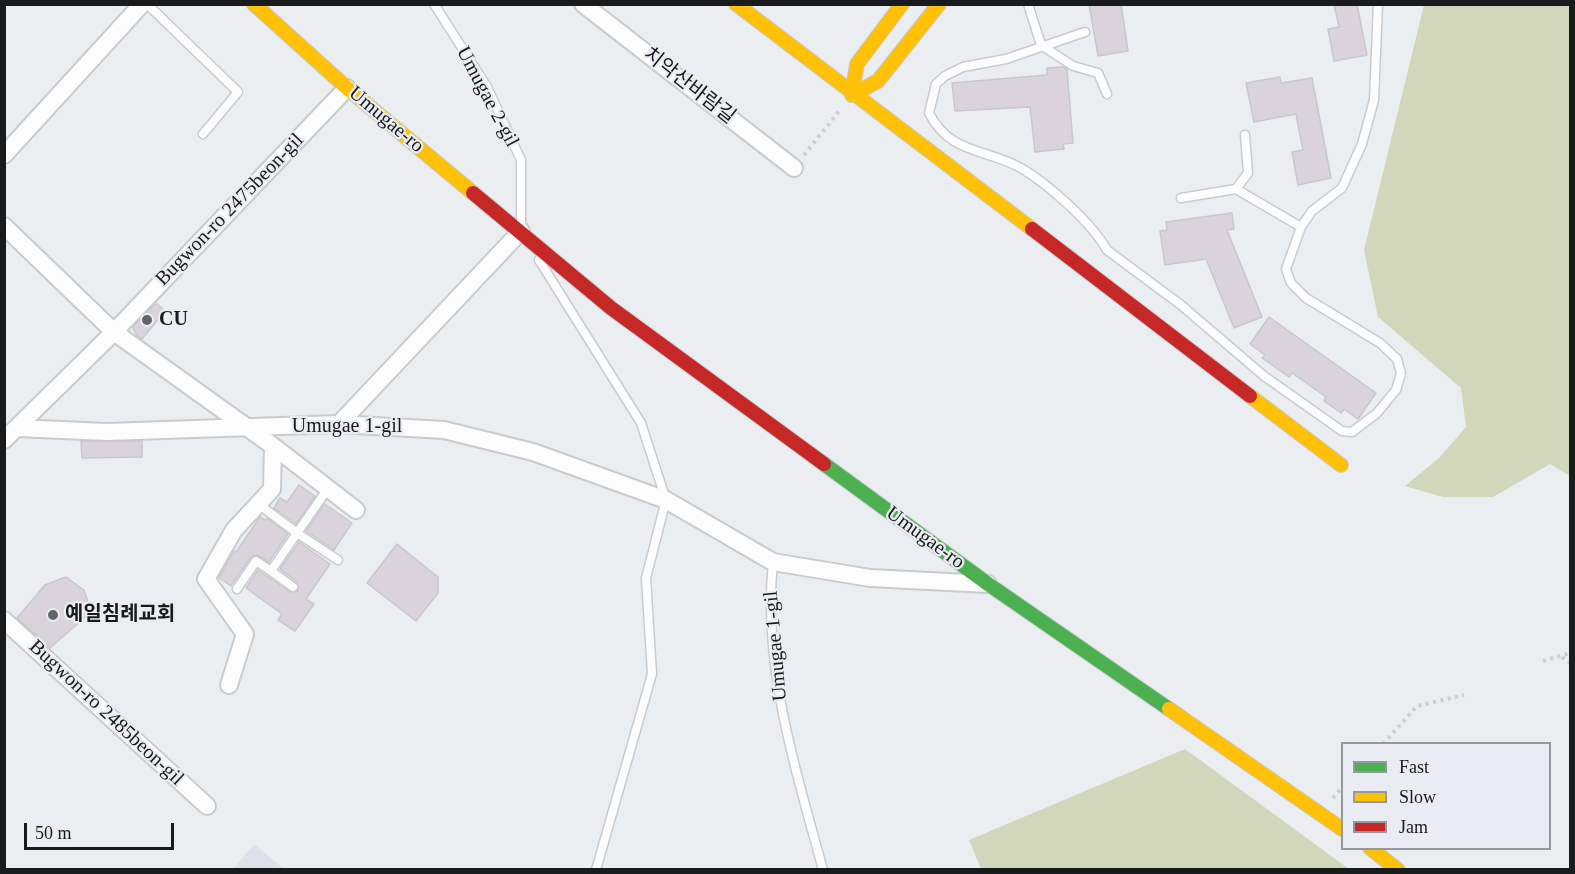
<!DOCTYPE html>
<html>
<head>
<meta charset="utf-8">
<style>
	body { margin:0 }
	#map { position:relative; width:1575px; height:874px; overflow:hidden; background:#ebeef1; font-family:"Times New Roman",serif }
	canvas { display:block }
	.frame { position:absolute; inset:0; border:6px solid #181a1c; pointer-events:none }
	.legend { position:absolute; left:1341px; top:742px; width:210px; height:108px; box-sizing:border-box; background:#e9edf3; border:2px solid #95999d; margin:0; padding:8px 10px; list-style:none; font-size:18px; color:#181a1c }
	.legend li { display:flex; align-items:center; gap:12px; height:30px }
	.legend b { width:30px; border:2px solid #95999d }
	.scale { position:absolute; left:24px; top:823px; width:150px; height:27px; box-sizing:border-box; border:3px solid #181a1c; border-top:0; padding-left:8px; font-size:18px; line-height:21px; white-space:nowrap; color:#181a1c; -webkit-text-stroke:4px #e9edf3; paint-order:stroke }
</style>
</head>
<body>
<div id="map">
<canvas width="1575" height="874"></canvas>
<div class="frame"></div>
<ul class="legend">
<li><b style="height:8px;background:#4caf50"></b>Fast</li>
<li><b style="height:8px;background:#ffc107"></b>Slow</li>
<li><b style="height:8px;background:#c62828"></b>Jam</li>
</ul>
<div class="scale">50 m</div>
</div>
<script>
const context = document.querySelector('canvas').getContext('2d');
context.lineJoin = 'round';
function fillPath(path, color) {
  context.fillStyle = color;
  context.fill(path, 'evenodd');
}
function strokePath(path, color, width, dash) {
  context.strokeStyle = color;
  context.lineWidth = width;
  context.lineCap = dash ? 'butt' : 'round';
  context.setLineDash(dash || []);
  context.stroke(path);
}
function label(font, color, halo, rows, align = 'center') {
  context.font = font + ' "Times New Roman","Noto Sans KR",serif';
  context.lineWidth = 4.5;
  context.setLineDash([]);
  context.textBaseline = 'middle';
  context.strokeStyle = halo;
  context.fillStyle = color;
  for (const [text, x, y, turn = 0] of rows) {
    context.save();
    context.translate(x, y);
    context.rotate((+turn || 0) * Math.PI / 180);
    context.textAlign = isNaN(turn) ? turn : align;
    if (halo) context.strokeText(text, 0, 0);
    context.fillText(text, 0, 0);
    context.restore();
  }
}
fillPath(new Path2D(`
	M254 844 284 869H233Z`), '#dde2ea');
fillPath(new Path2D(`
	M1424 5H1570V476L1550 464 1493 497H1443L1405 486 1439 458 1466 427 1461 388 1378 317 1364 250Z
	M1185 749 1349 869H981L969 840Z`), '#d2d6bb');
const building = new Path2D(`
	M1089 4H1121L1128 51 1098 56Z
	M1334 4H1357L1367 55 1334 61 1328 29 1339 27Z
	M1063 67 1067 69 1073 143 1063 144 1064 149 1035 152 1030 107 955 111 952 83 1047 75V68Z
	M1280 77 1281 83 1312 78 1331 178 1298 185 1292 152 1303 150 1296 114 1254 122 1246 83Z
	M1232 213 1234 229 1227 230 1262 317 1234 328 1206 259 1165 265 1160 231 1167 230 1166 222Z
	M156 303 165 311 142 339 136 335 133 327Z
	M1269 317 1376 393 1358 419 1344 409 1341 413 1324 401 1326 397 1292 373 1289 377 1262 358 1265 355 1250 344Z
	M81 441H142V457L82 458Z
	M299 485 315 496 296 524 274 508 280 498 287 502Z
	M325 504 352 523 334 550 306 531Z
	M260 517 265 520 267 518 288 534 269 562 257 555 251 557 231 586 219 578 234 551 236 552Z
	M299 542 330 564 306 599 314 604 295 631 278 620 282 614 246 588 258 570 290 592 298 591 297 582 280 569Z
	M397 544 438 577V593L416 621 367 583Z
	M66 577 84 590 91 612 50 648 17 618 45 585Z`);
fillPath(building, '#dad3dc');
strokePath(building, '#c7c8ca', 1.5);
const lane = new Path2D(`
	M147 4 238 92 203 134
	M434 4 487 87 521 160V228
	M1028 4 1041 45 1073 66 1098 73 1107 94
	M1085 32 1006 59 963 67 945 76 936 84 929 113C950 154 984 148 1021 168 1048 184 1091 222 1107 250L1181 305 1264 376 1342 431 1352 432 1377 413 1396 390 1401 373 1397 359 1380 343 1306 298 1291 283 1286 269 1301 227 1312 211 1342 188 1362 144 1374 100 1378 4
	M1236 189 1248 173 1245 135
	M1181 198 1236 189 1301 227
	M539 260 641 423 666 500 646 578 652 674 596 870
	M327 490 297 533 338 560
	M265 509 297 533 271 571 293 587
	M773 562C762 666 796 770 823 870
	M237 589 256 561 271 571`);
const street = new Path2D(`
	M583 4 794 168
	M4 155 142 4
	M4 226 114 332 273 446 272 489 234 530 206 579 245 634 229 685
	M339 424 521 231
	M17 428 107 432 339 424 444 430 533 452 666 500 773 562 870 578 988 584
	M4 440 114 332 347 88
	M273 446 356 510
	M4 620 207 806`);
const fast = new Path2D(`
	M824 464 988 584 1169 709`);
const slow = new Path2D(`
	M254 4 347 88 473 193
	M736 4 1032 229
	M852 95 878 81 939 4
	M852 95 857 64 902 4
	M1250 396 1341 465
	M1169 709 1342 829
	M1370 848 1398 870`);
const jam = new Path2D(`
	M473 193 611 308 824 464
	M1032 229 1250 396`);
strokePath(lane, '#c9cbcd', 11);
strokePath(street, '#c9cbcd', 20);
strokePath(fast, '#c9cbcd', 16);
strokePath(slow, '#c9cbcd', 16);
strokePath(jam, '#c9cbcd', 16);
strokePath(new Path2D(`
	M804 155 840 110
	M1562 657 1570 663
	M1543 661 1570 653
	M1383 744 1417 706 1464 695
	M1333 798 1342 788`), '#cccdcf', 4, [3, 4.5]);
strokePath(lane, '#fcfcfd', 8);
strokePath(street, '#fcfcfd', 16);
strokePath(fast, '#4caf50', 14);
strokePath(slow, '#ffc107', 14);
strokePath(jam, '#c62828', 14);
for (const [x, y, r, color] of [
	[147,320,6,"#626467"],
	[53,615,6,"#626467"]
]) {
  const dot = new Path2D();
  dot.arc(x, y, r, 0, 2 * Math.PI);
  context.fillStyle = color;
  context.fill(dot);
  strokePath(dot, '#e9edf3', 2);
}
label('20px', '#181a1c', '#e9edf3', [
	["치악산바람길",689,86,38],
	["Umugae 2-gil",487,97,62],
	["Umugae-ro",386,120,40],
	["Bugwon-ro 2475beon-gil",230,210,-46],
	["Umugae 1-gil",347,427],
	["Umugae-ro",925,538,36],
	["Umugae 1-gil",776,646,-95],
	["Bugwon-ro 2485beon-gil",106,713,43]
]);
label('bold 20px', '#181a1c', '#e9edf3', [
	["CU",159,320],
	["예일침례교회",65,615]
], 'left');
</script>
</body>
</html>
